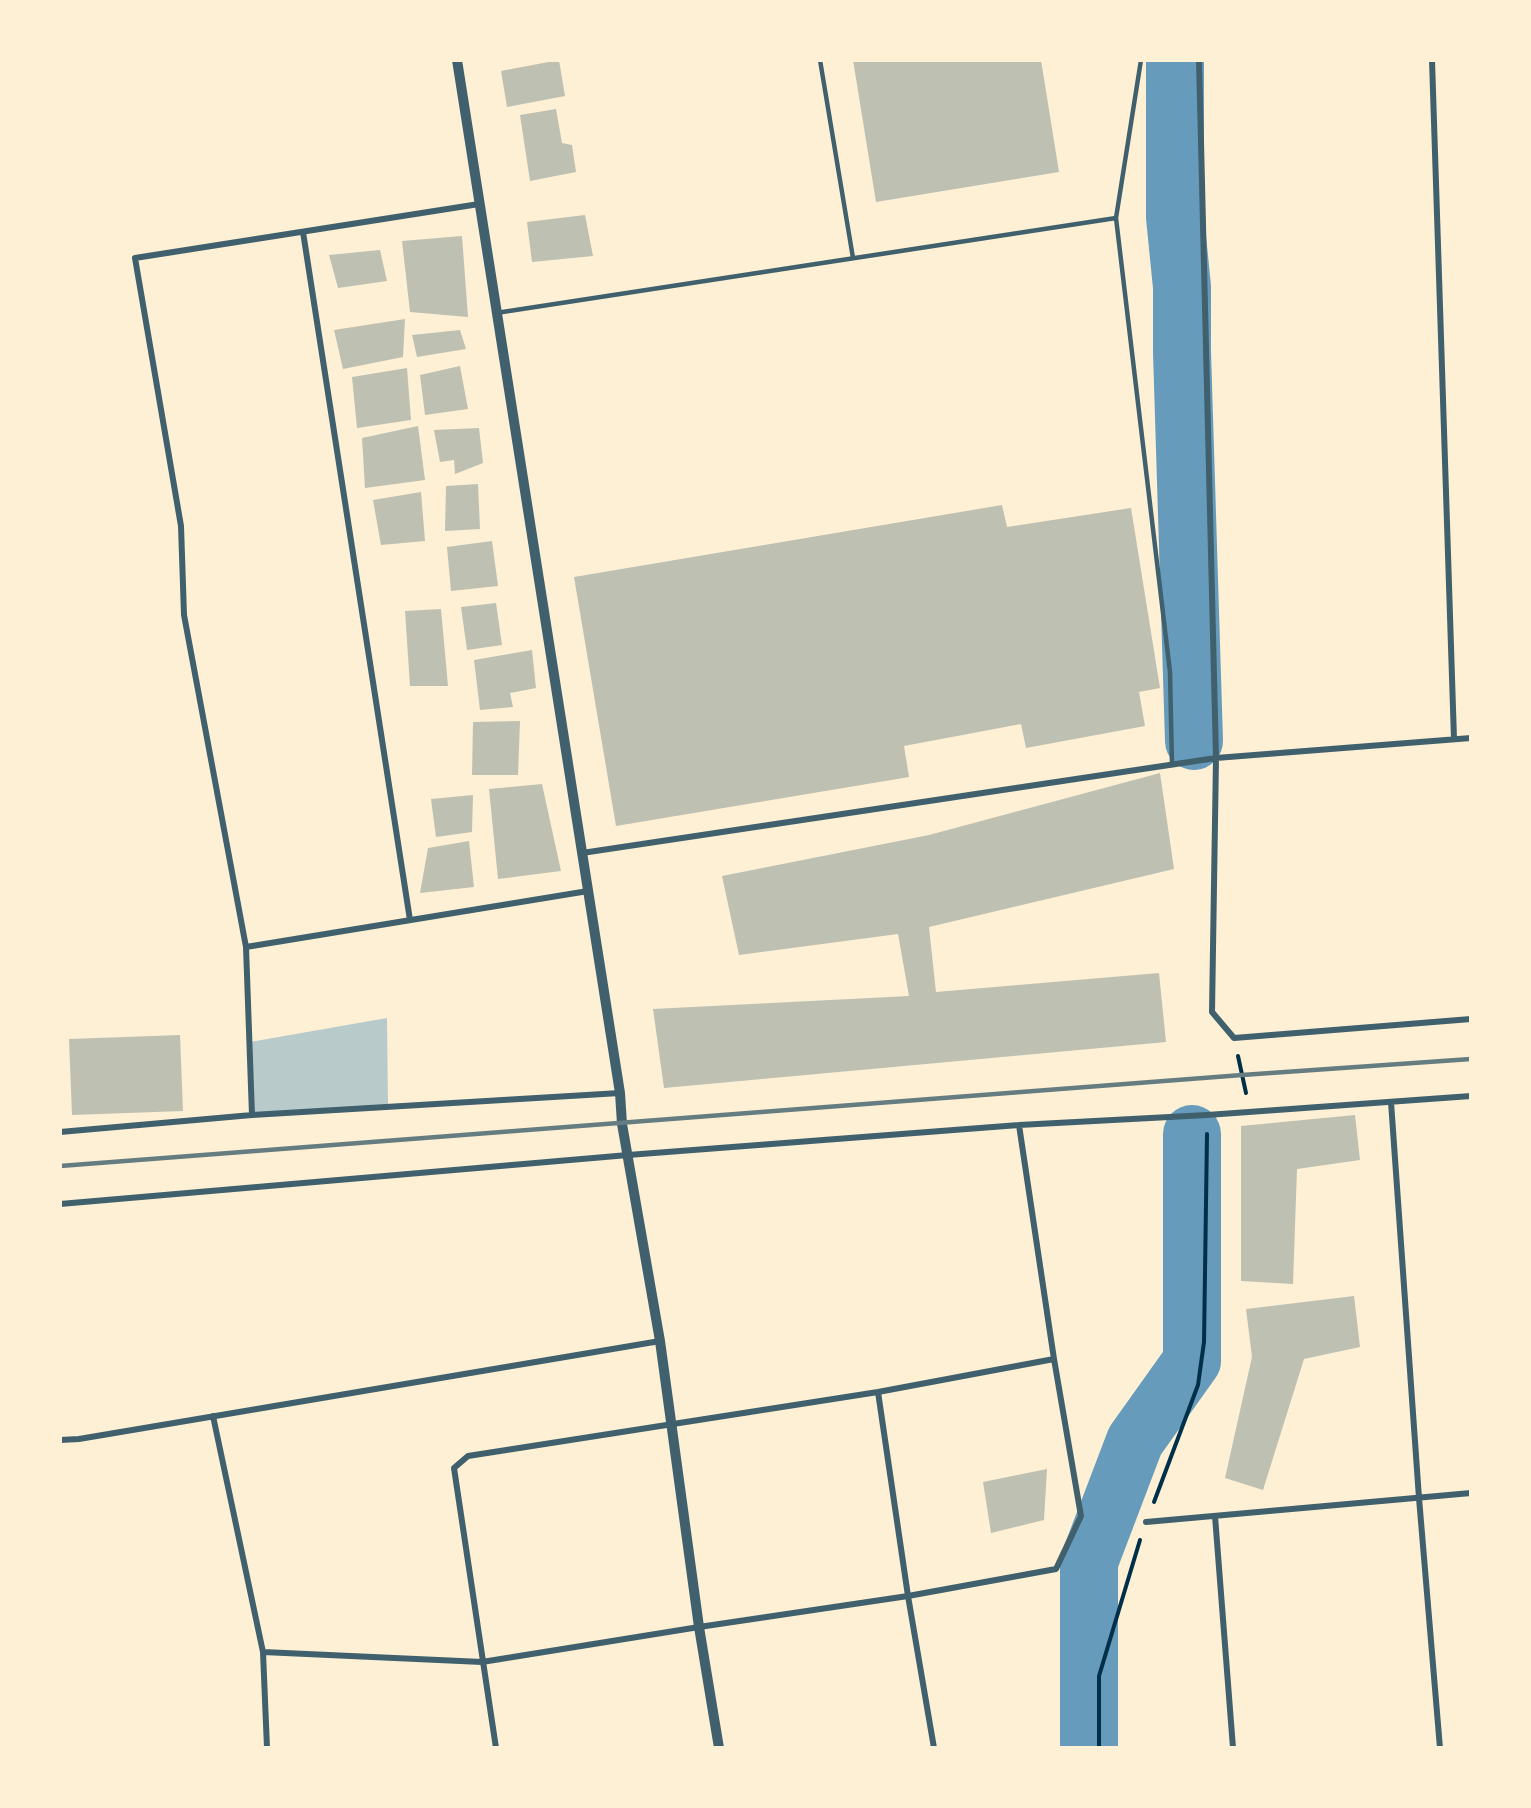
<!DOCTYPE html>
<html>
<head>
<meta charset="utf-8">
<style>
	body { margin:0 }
	#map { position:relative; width:1531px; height:1808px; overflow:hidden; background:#fdf0d5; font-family:"Golos Text",sans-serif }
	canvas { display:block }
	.frame { position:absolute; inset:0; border:62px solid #fdf0d5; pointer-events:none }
</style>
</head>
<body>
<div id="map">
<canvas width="1531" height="1808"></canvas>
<div class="frame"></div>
</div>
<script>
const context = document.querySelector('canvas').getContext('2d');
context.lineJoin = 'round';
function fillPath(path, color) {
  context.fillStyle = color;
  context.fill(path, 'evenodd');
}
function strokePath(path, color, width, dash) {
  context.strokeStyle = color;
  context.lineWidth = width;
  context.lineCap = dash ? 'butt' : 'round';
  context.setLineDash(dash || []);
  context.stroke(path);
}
fillPath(new Path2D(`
	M387 1018 388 1107 252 1115 250 1042Z`), '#b9caca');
strokePath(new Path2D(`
	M1175 60V217L1182 287V352L1194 741
	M1089 1748V1562L1135 1441 1192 1361V1134`), '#669bbc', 58);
fillPath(new Path2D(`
	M559 60 565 96 507 107 501 71Z
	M853 60H1041L1059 172 876 202Z
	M556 109 562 143 572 145 576 172 530 181 520 115Z
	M585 215 593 256 532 262 527 222Z
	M462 236 468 317 410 312 402 241Z
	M380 250 387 281 338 288 329 255Z
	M405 319 403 357 343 369 334 330Z
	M460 330 466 349 417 357 412 335Z
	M460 366 468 409 425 415 420 375Z
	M407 368 411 420 357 428 352 377Z
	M418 426 425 480 365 488 362 438Z
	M479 428 483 463 455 474 454 460 440 462 434 430Z
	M478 484 480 529 445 531 446 486Z
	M421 492 425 541 381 545 373 500Z
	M1002 505 1007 527 1131 508 1160 688 1139 692 1145 726 1026 748 1021 724 904 746 909 777 616 826 574 577Z
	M492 541 498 586 451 591 447 547Z
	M496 603 502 645 467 650 461 607Z
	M441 609 448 686H410L405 611Z
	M532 650 536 688 510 693 513 707 480 710 474 660Z
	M520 721 518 775H472L473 722Z
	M1160 773 1174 869 929 927 936 992 1159 973 1166 1042 664 1088 653 1009 909 996 898 934 739 955 722 876 929 835Z
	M542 784 561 871 498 879 489 789Z
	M473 795 472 832 436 837 431 799Z
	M469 841 474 887 420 893 428 848Z
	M180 1035 183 1111 72 1115 69 1039Z
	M1355 1115 1360 1160 1297 1169 1293 1284 1241 1281V1126Z
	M1354 1296 1360 1347 1304 1359 1263 1490 1225 1478 1252 1357 1246 1309Z
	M1047 1469 1044 1520 991 1533 983 1482Z`), '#bec0b2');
strokePath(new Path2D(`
	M1238 1056 1246 1093
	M1154 1502 1198 1385 1204 1342 1207 1134
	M1099 1748V1676L1140 1540`), '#003049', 4);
strokePath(new Path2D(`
	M820 60 853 258
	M1116 218 1170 672 1172 765
	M496 313 1116 218 1141 60`), '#3f606c', 4.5);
strokePath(new Path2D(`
	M1199 60 1216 758 1212 1012 1234 1038 1471 1019
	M1432 60 1454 739
	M303 232 410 920
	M582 853 1216 758 1471 738
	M246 947 588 891
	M1391 1102 1419 1498 1440 1748
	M252 1115 246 947 184 615 181 526 135 258 479 204
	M60 1132 252 1115 620 1093
	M60 1204 628 1155 1019 1125 1207 1115 1471 1096
	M878 1392 908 1596 934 1748
	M213 1416 263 1652 267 1748
	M60 1440 79 1439 660 1341
	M1215 1516 1233 1748
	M1146 1522 1471 1493
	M263 1652 482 1662 699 1627 908 1596 1056 1569 1081 1516 1054 1359 1019 1125
	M496 1748 454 1468 468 1456 878 1392 1054 1359`), '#3f606c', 6);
strokePath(new Path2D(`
	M457 60 620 1093 622 1124 660 1341 699 1627 719 1748`), '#3f606c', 10);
strokePath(new Path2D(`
	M60 1166 1242 1075 1471 1059`), '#657d81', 4.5);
</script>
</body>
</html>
